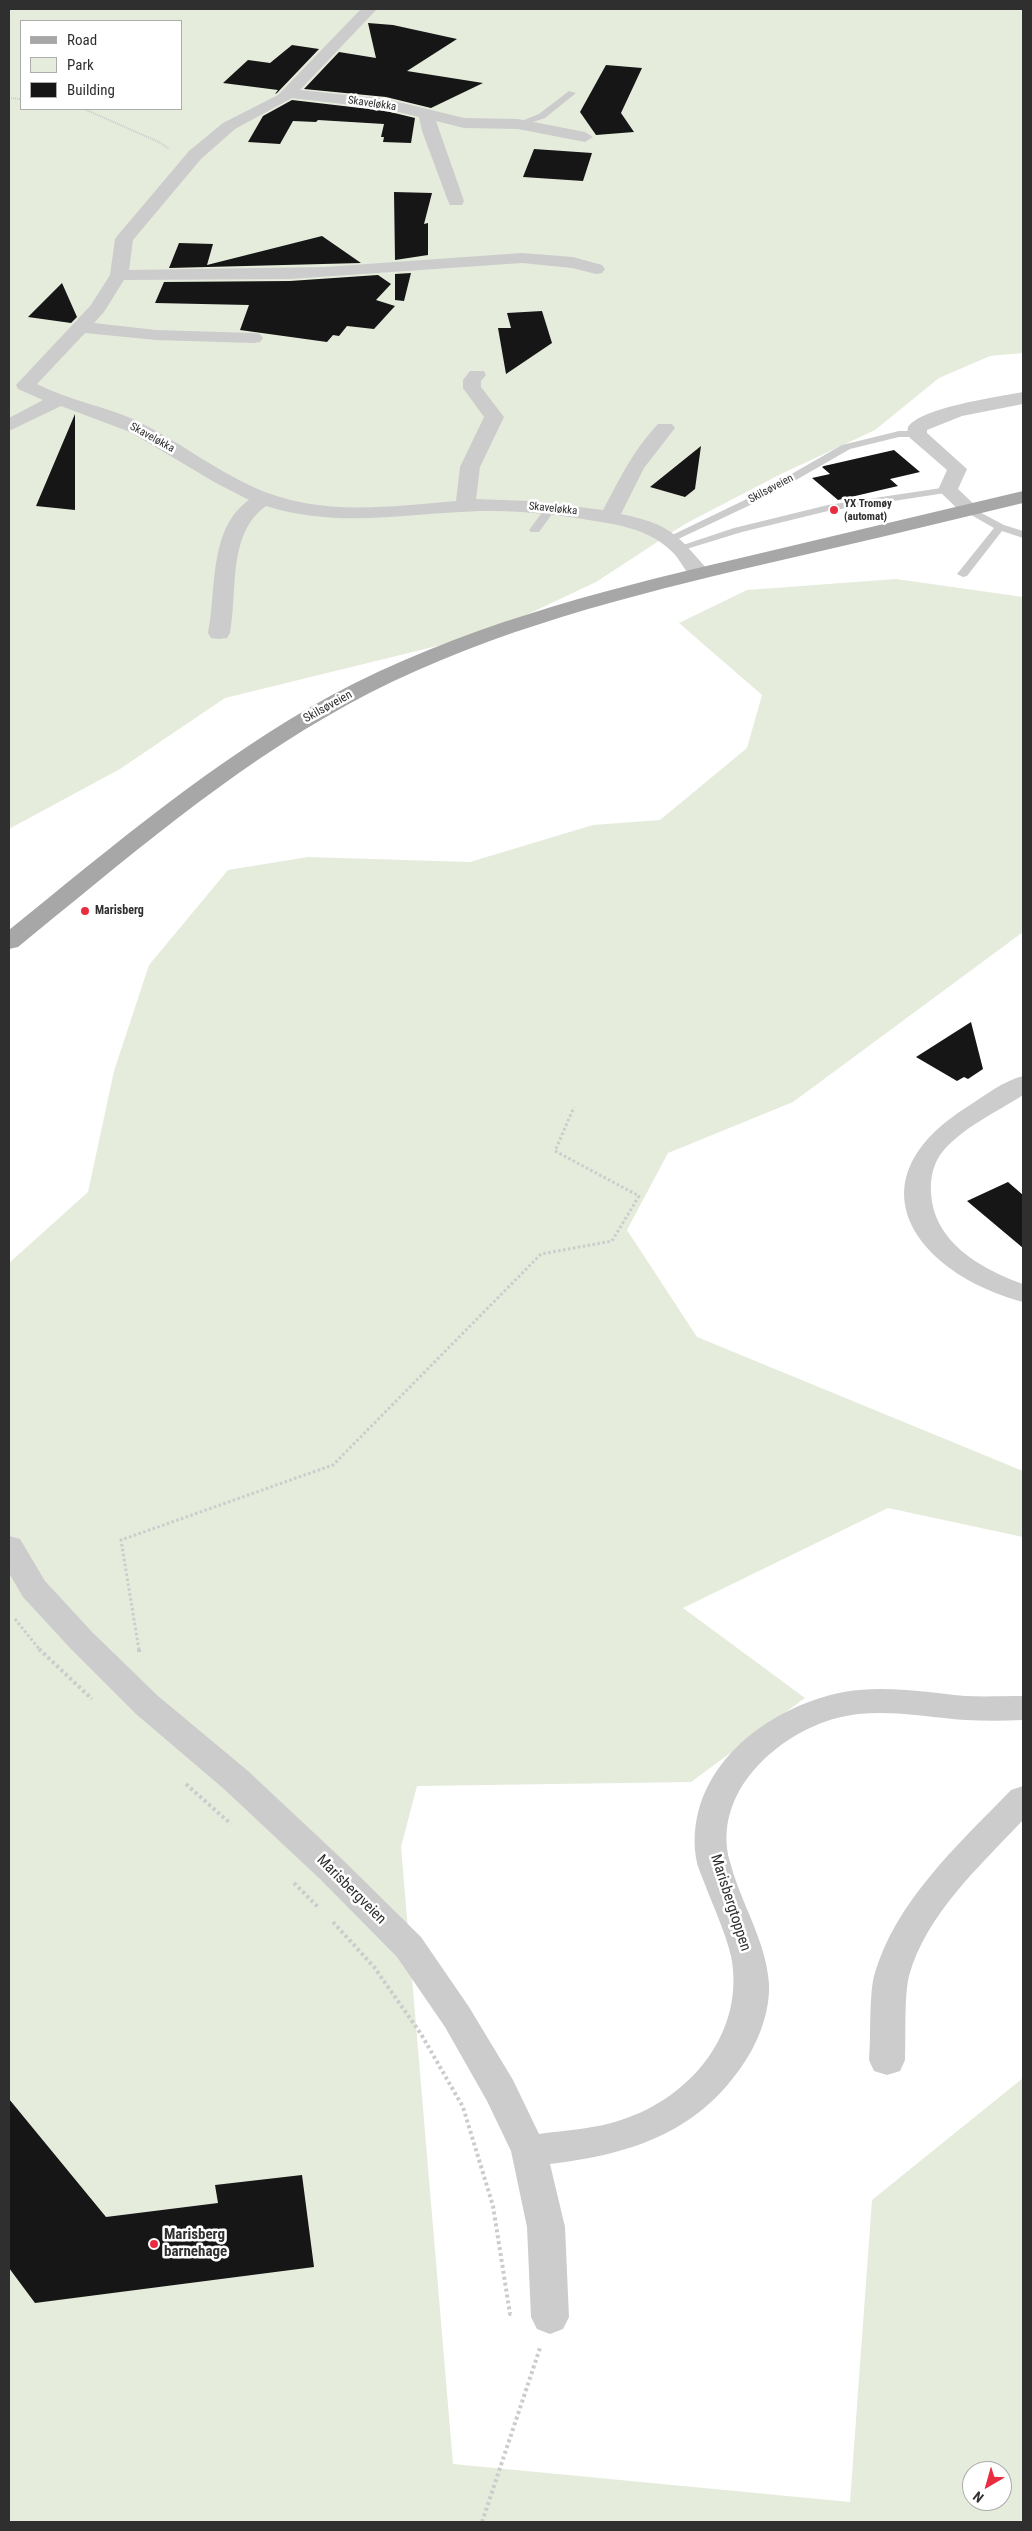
<!DOCTYPE html>
<html>
<head>
<meta charset="utf-8">
<style>
	body { margin:0 }
	#map { position:relative; width:1032px; height:2531px; overflow:hidden; background:#fff; font-family:"Roboto Condensed",sans-serif }
	canvas { display:block }
	.frame { position:absolute; inset:0; border:10px solid #2f2f2f; pointer-events:none }
	.legend { position:absolute; left:20px; top:20px; width:162px; height:90px; box-sizing:border-box; background:#fff; border:1px solid #acacac; margin:0; padding:6px 9px; list-style:none; font-size:15px; color:#2f2f2f }
	.legend li { display:flex; align-items:center; gap:10px; height:25px }
	.legend b { width:25px; border:1px solid #acacac }
	.north { position:absolute; left:962px; top:2461px; width:50px; height:50px; box-sizing:border-box; background:#fff; border:1px solid #acacac; border-radius:50%; rotate:218deg; font-size:14px; font-weight:700; line-height:20px; text-align:center; color:#2f2f2f }
	.north::after { content:''; display:block; margin:auto; width:18px; height:22px; background:#ea2c40; clip-path:polygon(50% 0,100% 100%,50% 72%,0 100%) }
</style>
</head>
<body>
<div id="map">
<canvas width="1032" height="2531"></canvas>
<div class="frame"></div>
<ul class="legend">
<li><b style="height:6px;background:#a7a7a7"></b>Road</li>
<li><b style="height:14px;background:#e5ecdc"></b>Park</li>
<li><b style="height:14px;background:#161616"></b>Building</li>
</ul>
<div class="north">N</div>
</div>
<script>
const context = document.querySelector('canvas').getContext('2d');
context.lineJoin = 'round';
function fillPath(path, color) {
  context.fillStyle = color;
  context.fill(path, 'evenodd');
}
function strokePath(path, color, width, dash) {
  context.strokeStyle = color;
  context.lineWidth = width;
  context.lineCap = dash ? 'butt' : 'round';
  context.setLineDash(dash || []);
  context.stroke(path);
}
function label(font, color, halo, rows, align = 'center') {
  context.font = font + ' "Roboto Condensed",sans-serif';
  context.lineWidth = 5;
  context.setLineDash([]);
  context.textBaseline = 'middle';
  context.strokeStyle = halo;
  context.fillStyle = color;
  for (const [text, x, y, turn = 0] of rows) {
    context.save();
    context.translate(x, y);
    context.rotate((+turn || 0) * Math.PI / 180);
    context.textAlign = isNaN(turn) ? turn : align;
    if (halo) context.strokeText(text, 0, 0);
    context.fillText(text, 0, 0);
    context.restore();
  }
}
fillPath(new Path2D(`
	M9 9H1023V353L990 356 939 378 875 430 779 475 685 524 596 582 486 634 225 698 120 769 9 829ZM21 21H181V109H21Z
	M896 579 1023 597V932L793 1102 668 1153 627 1230 697 1337 1023 1471V1537L888 1508 683 1608 805 1698 691 1782 417 1786 401 1847 453 2464 850 2502 872 2200 1023 2078V2522H9V1263L88 1192 114 1071 149 965 228 870 308 857 470 862 593 825 660 820 747 748 762 695 679 623 747 590ZM972 2471H1002V2501H972Z`), '#e5ecdc');
fillPath(new Path2D(`
	M368 23 393 25 457 39 407 71 483 83 431 108 386 97 304 89 339 52 376 58Z
	M292 45 319 49 277 93 275 94 278 90 223 83 248 60 270 63Z
	M606 65 642 68 621 113 634 132 596 135 580 112Z
	M292 100 386 111 415 118 411 143 383 142 384 137H381L384 124 318 120 316 122 293 121 280 144 248 142 263 116Z
	M534 149 592 153 583 181 523 177Z
	M394 192 432 193 424 224 428 223V255L395 260Z
	M322 236 361 263 169 268 179 243 213 244 207 265Z
	M411 273 404 301 395 300V274Z
	M378 275 391 284 376 300 395 306 374 329 347 326 339 336 333 335 327 342 240 330 249 305 155 303 164 282 290 281Z
	M62 283 77 317 71 323 28 317Z
	M542 311 552 343 506 374 498 328H511L507 313Z
	M75 414V510L36 506Z
	M701 446 695 489 685 497 650 487Z
	M894 450 920 472 890 479 898 486 838 500 812 478 830 474 822 467 824 466Z
	M971 1022 983 1069 968 1079 964 1077 957 1081 916 1057Z
	M1008 1182 1023 1195V1248L967 1201Z
	M9 2099 106 2217 218 2203 215 2185 302 2175 314 2267 35 2303 9 2268Z`), '#161616');
strokePath(new Path2D(`
	M9 98 21 99
	M84 109 161 143 169 149`), '#ccc', 2, [1, 1]);
strokePath(new Path2D(`
	M15 1619 40 1650
	M139 1650 121 1540 333 1465 541 1254 612 1241 639 1196 555 1151 574 1107`), '#ccc', 3, [2.5, 2.5]);
strokePath(new Path2D(`
	M39 1649 92 1699
	M139 1649V1652
	M186 1784 231 1824
	M294 1883 318 1907
	M333 1922 374 1967 421 2034 463 2107 493 2206 510 2314H514
	M482 2522 540 2348`), '#ccc', 4, [3, 3]);
fillPath(new Path2D(`
	M569 91 576 93 545 118 518 127 514 124 539 114Z
	M899 431H917L922 434 917 437H899L850 449 763 499 674 541 670 542 664 539 755 495 842 445Z
	M948 487 953 490 952 492 828 511 742 532 680 551 674 548 734 528 828 505Z
	M551 505 556 508 555 510 539 532H531L529 530 547 506Z
	M970 507 1004 525 1023 531V538L1002 531 967 576 963 577 957 574 994 528 966 512V508Z`), '#ccc');
fillPath(new Path2D(`
	M361 9H377L300 90 386 99 464 118 518 119 585 132 593 137 585 142 518 129 464 128 436 121 464 201 462 205H450L448 201 422 131 419 117 386 109 292 98 235 129 201 159 133 240 129 270 324 267 522 253 573 257 602 265 605 269 602 273 596 274 572 268 522 263 290 279 124 280 104 312 94 323 156 330 254 333 260 334 263 338 260 342 254 343 156 340 85 333 37 384C69 401 107 406 139 422 178 441 212 468 251 486 316 517 386 507 456 501L460 467 484 417 463 388V380L470 371H484L486 375 481 381V387L504 417 480 467 476 499 530 501 603 510C621 477 632 452 658 424H672L675 428 644 468 621 514C669 524 676 533 707 569L710 573 707 577C703 579 697 580 693 577 686 573 681 562 676 556 660 537 637 529 613 524 570 516 525 510 481 511 406 513 341 529 266 506 227 534 238 591 230 633L227 638 219 639 211 638 208 633C217 589 208 529 249 500L216 483 130 432 61 406 9 431V418L43 400 18 389 16 385 91 305 110 275 115 239 118 235 189 151 223 123 278 95Z
	M1023 392V404L962 416 927 430V433L967 469 958 489 980 510 977 514H963L938 490 947 470 910 438 907 434 908 427C922 407 998 397 1023 392Z
	M1023 1076V1095C997 1112 965 1126 944 1150 934 1161 930 1177 931 1192 933 1242 981 1269 1023 1284V1302C916 1273 848 1182 967 1107 984 1096 1003 1081 1023 1076Z
	M9 1536 20 1539 45 1581 92 1632 158 1696 248 1771 344 1861 421 1937 469 2007 513 2080 539 2134C566 2130 595 2129 621 2120 691 2098 746 2031 731 1956 725 1931 713 1906 704 1882 701 1874 697 1866 696 1858 684 1770 766 1707 844 1692 884 1685 925 1692 965 1696 984 1697 1004 1696 1023 1696V1720C1004 1721 984 1721 965 1720 924 1717 878 1707 837 1718 777 1734 711 1793 730 1862 741 1904 766 1940 769 1984 770 2008 761 2035 749 2055 703 2131 634 2154 550 2164L565 2227 569 2317 563 2329 550 2334 537 2329 531 2317 527 2227 511 2151 487 2101 445 2027 397 1957 320 1879 224 1789 136 1714 70 1648 23 1597 9 1573Z
	M1023 1786V1820C981 1865 926 1914 909 1976 904 1996 906 2038 905 2060L900 2071 887 2075 874 2071 869 2060C871 2038 869 1996 874 1976 895 1901 959 1844 1011 1790Z`), '#ccc');
fillPath(new Path2D(`
	M1023 491V503C929 526 834 548 739 570 605 602 469 638 347 705 227 771 124 861 18 947L9 949V930C113 846 215 759 332 695 457 628 595 592 732 560 829 537 926 514 1023 491Z`), '#a7a7a7');
for (const [x, y, r, color] of [
	[834,510,5,"#ea2c40"],
	[85,911,5,"#ea2c40"],
	[154,2244,5,"#ea2c40"]
]) {
  const dot = new Path2D();
  dot.arc(x, y, r, 0, 2 * Math.PI);
  context.fillStyle = color;
  context.fill(dot);
  strokePath(dot, '#fff', 2);
}
label('11px', '#2f2f2f', '#fff', [
	["Skaveløkka",372,104,8],
	["Skaveløkka",152,438,29],
	["Skilsøveien",771,489,-28],
	["Skaveløkka",553,509,6]
]);
label('bold 11px', '#2f2f2f', '#fff', [
	["YX Tromøy",844,504],
	["(automat)",844,517]
], 'left');
label('12px', '#2f2f2f', '#fff', [
	["Skilsøveien",328,707,-29]
]);
label('bold 12px', '#2f2f2f', '#fff', [
	["Marisberg",95,911]
], 'left');
label('15px', '#2f2f2f', '#fff', [
	["Marisbergveien",351,1890,45],
	["Marisbergtoppen",730,1903,72]
]);
label('bold 15px', '#2f2f2f', '#fff', [
	["Marisberg",164,2235],
	["barnehage",164,2252]
], 'left');
</script>
</body>
</html>
